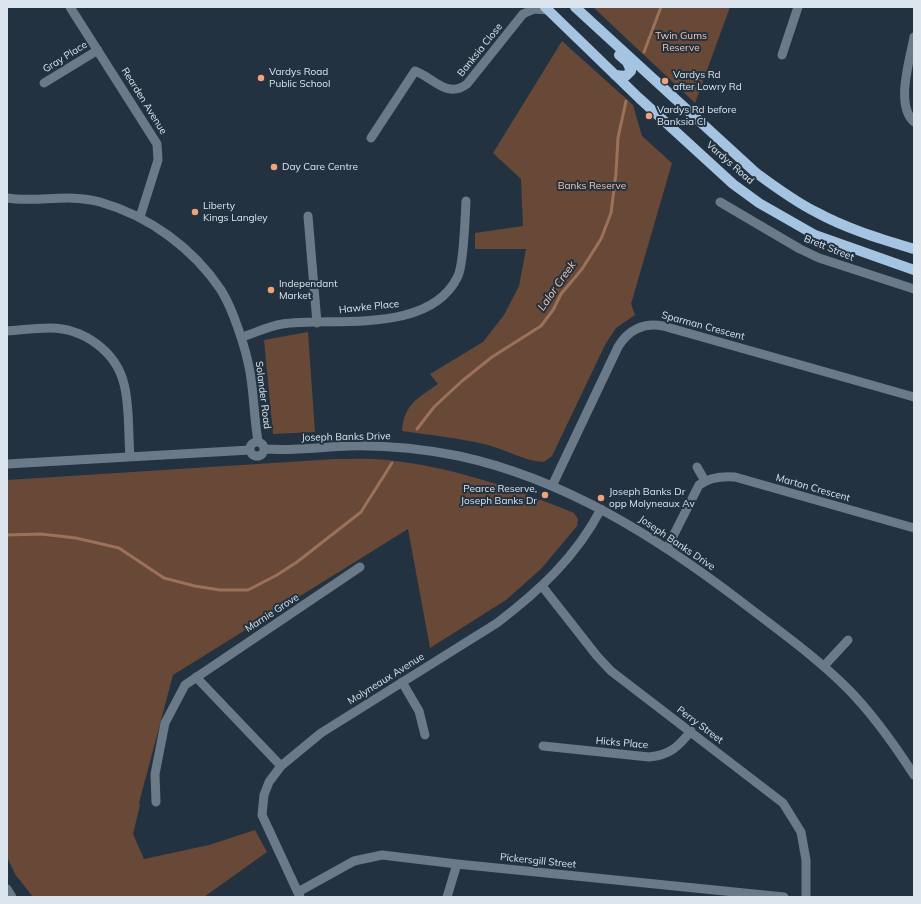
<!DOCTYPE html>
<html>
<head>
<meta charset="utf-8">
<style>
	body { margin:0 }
	#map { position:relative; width:921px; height:904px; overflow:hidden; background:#233240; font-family:Mulish,sans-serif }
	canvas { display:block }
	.frame { position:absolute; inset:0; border:8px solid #dce5ee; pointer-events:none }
</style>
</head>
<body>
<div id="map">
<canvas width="921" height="904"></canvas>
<div class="frame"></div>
</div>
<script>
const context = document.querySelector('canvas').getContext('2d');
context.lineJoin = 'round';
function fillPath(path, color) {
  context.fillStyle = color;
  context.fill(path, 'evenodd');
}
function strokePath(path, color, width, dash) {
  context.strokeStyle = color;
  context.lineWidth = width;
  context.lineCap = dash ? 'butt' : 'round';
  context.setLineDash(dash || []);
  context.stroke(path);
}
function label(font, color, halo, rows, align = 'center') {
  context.font = font + ' Mulish,sans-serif';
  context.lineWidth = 4;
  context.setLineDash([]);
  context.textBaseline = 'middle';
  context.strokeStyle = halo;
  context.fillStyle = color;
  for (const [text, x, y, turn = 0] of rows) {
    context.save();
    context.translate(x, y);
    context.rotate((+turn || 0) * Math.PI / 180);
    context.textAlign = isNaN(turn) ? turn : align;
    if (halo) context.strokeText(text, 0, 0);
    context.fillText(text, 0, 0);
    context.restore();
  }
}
fillPath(new Path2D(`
	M593 7H730L695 103Z
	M562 41 633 105 642 136 672 163 631 304 635 315 616 328 605 345 552 456 544 462C524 461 507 450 488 445 459 438 430 435 402 431 404 404 418 398 438 384L430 374 483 342 504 315 519 286 526 249H475V233L523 226 521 179 493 153Z
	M308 332 315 432 273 434 264 340Z
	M335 459C352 459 370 458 387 460 453 467 513 488 574 513L578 519 577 526 541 569 506 600 430 648 408 529 173 675 139 803 140 805 133 834 144 859 209 845 255 830 267 852 204 897H33L15 874 7 857V480Z`), '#684836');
strokePath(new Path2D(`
	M644 52 661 7
	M417 429 434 407 462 381 492 357 541 326 553 310 561 294 582 269 601 239 611 213 616 173 618 138 626 101
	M7 535 41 534 76 538 119 548 164 578 195 586 220 590H248L277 575 297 562 361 512 392 463`), '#9c715a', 3);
strokePath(new Path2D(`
	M70 7 157 144 158 160 140 217
	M914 37C910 60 895 105 914 122
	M782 55 798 7
	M44 83 98 50
	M371 138 415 71C434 78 447 99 467 84L523 14 534 9 548 10
	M7 198C36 203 69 193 100 202 149 216 193 248 221 290 233 309 246 349 250 372 254 395 254 418 258 441
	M720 202 800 249 819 258 914 289
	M308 216 317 323
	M7 331C21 330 36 328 50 328 83 328 116 351 124 384 130 407 128 434 130 457
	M242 337C255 333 269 326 282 324 335 317 430 335 458 276 464 263 465 218 466 201
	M250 449a7 7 0 1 1 14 0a7 7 0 1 1-14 0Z
	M265 449C293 451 321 447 349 446 386 445 423 449 459 456 565 479 658 538 743 603 778 630 815 656 847 688 873 714 894 744 914 775
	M7 464 250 450
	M697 467 705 481
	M552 486 618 347C628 330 644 322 663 326L914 397
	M667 548 699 485C710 477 722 476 735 477L914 528
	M542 586 597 656 611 671 783 803 801 832 806 860V897
	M824 666 848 640
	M196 677 281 766
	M402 682 419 711 425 735
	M543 746 649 757C670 755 678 747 691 731
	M156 802 155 774 165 723 185 685 360 567
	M7 889 12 897
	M298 892 354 861 382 855 457 864 784 897
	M300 897 262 815 264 795 269 782 281 766 321 733 497 623C539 591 576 557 601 509
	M447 897 457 864`), '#6b7a89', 9);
strokePath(new Path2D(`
	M545 7 639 98 733 184 759 203 815 235 914 270
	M575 7 755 172C774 186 794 201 816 212 847 229 881 239 914 249
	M615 75 626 76 631 71 627 62 619 55`), '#a5c4e2', 10);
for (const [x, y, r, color] of [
	[261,78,4,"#f0a378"],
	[665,81,4,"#f0a378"],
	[649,116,4,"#f0a378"],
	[274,167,4,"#f0a378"],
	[195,212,4,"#f0a378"],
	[271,290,4,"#f0a378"],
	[545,495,4,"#f0a378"],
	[601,498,4,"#f0a378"]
]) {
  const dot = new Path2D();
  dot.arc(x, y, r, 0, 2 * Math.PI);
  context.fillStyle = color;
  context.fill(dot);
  strokePath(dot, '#233240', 1.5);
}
label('10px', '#fec6a8', '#233240', [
	["Twin Gums",681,36],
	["Reserve",681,48],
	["Banks Reserve",592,186]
]);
label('10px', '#dce5ee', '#233240', [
	["Banksia Close",480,50,-51],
	["Gray Place",65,57,-32],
	["Rearden Avenue",144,101,58],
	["Vardys Road",730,163,41],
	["Brett Street",829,248,22],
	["Hawke Place",369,307,-6],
	["Sparman Crescent",703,326,15],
	["Solander Road",263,395,83],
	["Joseph Banks Drive",346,437,-1],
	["Marton Crescent",813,488,16],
	["Joseph Banks Drive",677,543,34],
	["Marnie Grove",272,613,-33],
	["Molyneaux Avenue",386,679,-32],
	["Perry Street",700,725,37],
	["Hicks Place",622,743,5],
	["Pickersgill Street",538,861,6]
]);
label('10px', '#dce5ee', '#233240', [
	["Vardys Road",269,72],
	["Public School",269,84],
	["Vardys Rd",673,75],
	["after Lowry Rd",673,87],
	["Vardys Rd before",657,110],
	["Banksia Cl",657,122],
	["Day Care Centre",282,167],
	["Liberty",203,206],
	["Kings Langley",203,218],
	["Independant",279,284],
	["Market",279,296],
	["Pearce Reserve,",537,489,"right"],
	["Joseph Banks Dr",537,501,"right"],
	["Joseph Banks Dr",609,492],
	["opp Molyneaux Av",609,504]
], 'left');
label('italic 11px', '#fcc5a7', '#233240', [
	["Lalor Creek",557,286,-55]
]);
</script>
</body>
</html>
